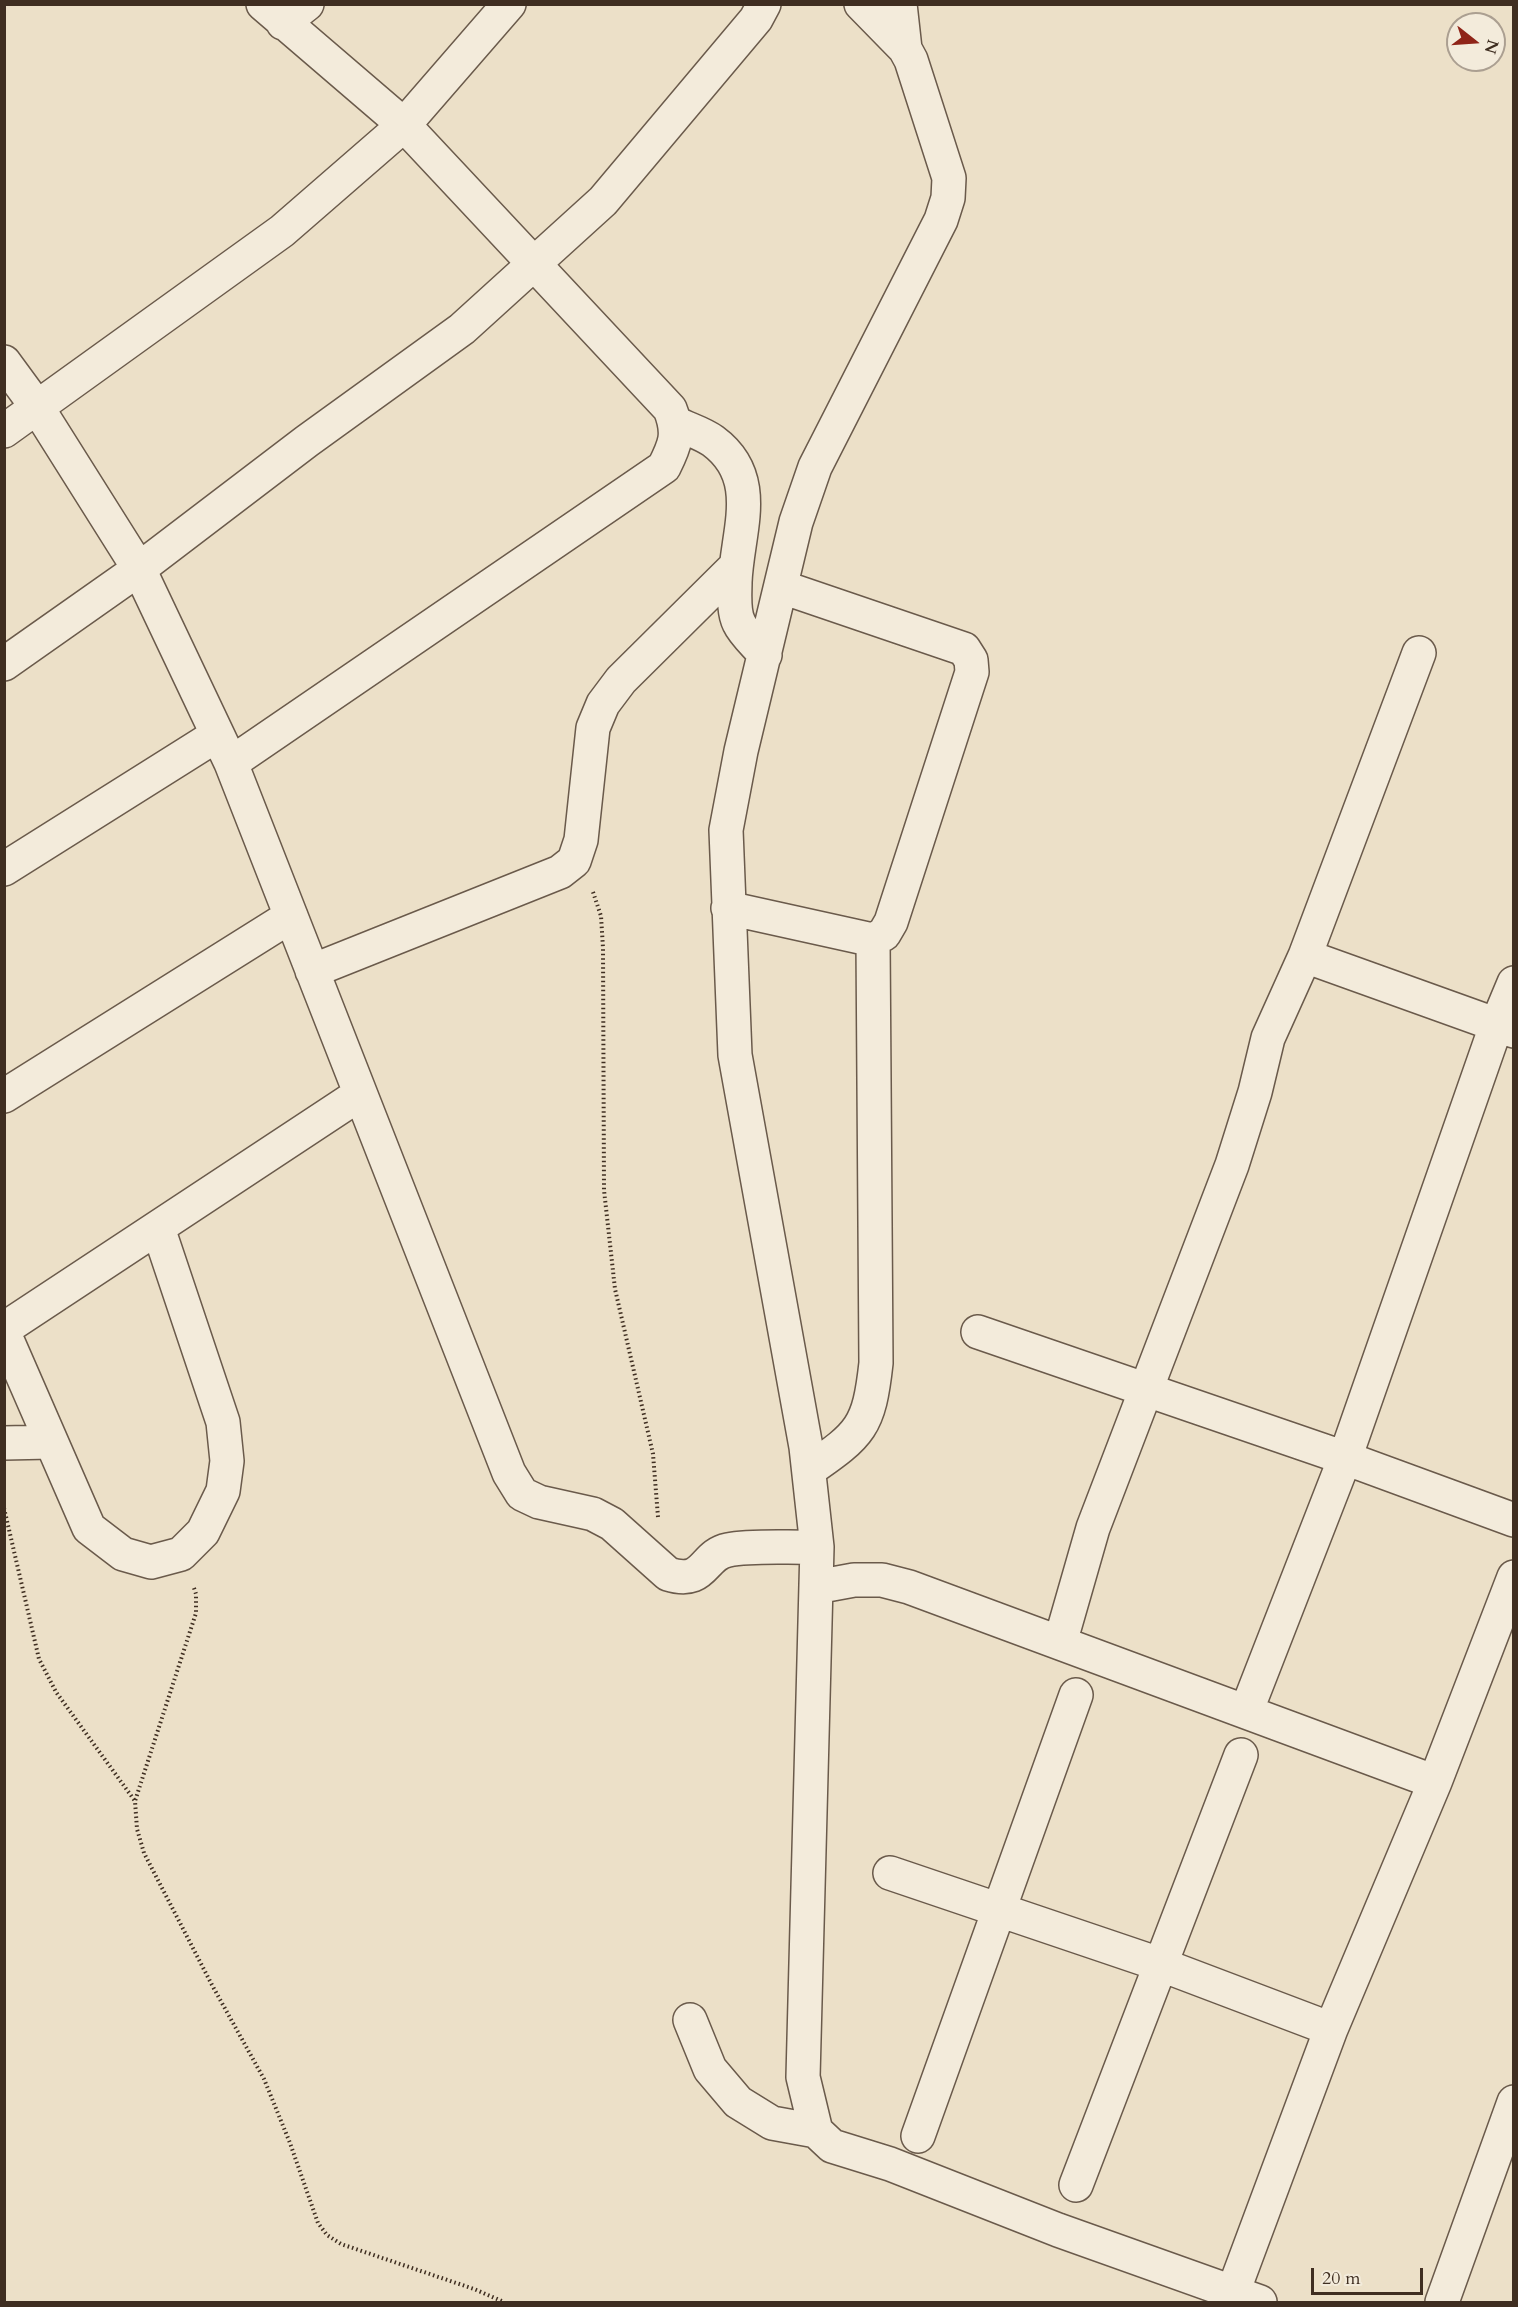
<!DOCTYPE html>
<html>
<head>
<meta charset="utf-8">
<style>
	body { margin:0 }
	#map { position:relative; width:1518px; height:2307px; overflow:hidden; background:#ece0c8; font-family:Cardo,serif }
	canvas { display:block }
	.frame { position:absolute; inset:0; border:6px solid #3f2e21; pointer-events:none }
	.north { position:absolute; left:1446px; top:12px; width:60px; height:60px; box-sizing:border-box; background:#f3ebdb; border:2px solid #ab9f91; border-radius:50%; rotate:107deg; font-size:16px; font-weight:700; line-height:24px; text-align:center; color:#3f2e21 }
	.north::after { content:''; display:block; margin:auto; width:21px; height:27px; background:#8f2418; clip-path:polygon(50% 0,100% 100%,50% 72%,0 100%) }
	.scale { position:absolute; left:1311px; top:2268px; width:112px; height:27px; box-sizing:border-box; border:3px solid #3f2e21; border-top:0; padding-left:8px; font-size:18px; line-height:21px; white-space:nowrap; color:#3f2e21; -webkit-text-stroke:4px #f3ebdb; paint-order:stroke }
</style>
</head>
<body>
<div id="map">
<canvas width="1518" height="2307"></canvas>
<div class="frame"></div>
<div class="north">N</div>
<div class="scale">20 m</div>
</div>
<script>
const context = document.querySelector('canvas').getContext('2d');
context.lineJoin = 'round';
function strokePath(path, color, width, dash) {
  context.strokeStyle = color;
  context.lineWidth = width;
  context.lineCap = dash ? 'butt' : 'round';
  context.setLineDash(dash || []);
  context.stroke(path);
}
const minor = new Path2D(`
	M861 4 905 49 911 60 949 178 948 198 941 220 815 467 796 522 741 751 726 830 735 1055 806 1447 817 1547 803 2077 816 2131 832 2146 890 2164 1058 2230 1260 2302
	M900 4 905 49
	M283 23 307 4
	M4 362 37 407 139 569 231 763 509 1473 522 1494 539 1502 593 1514 612 1524 668 1574C706 1586 702 1555 728 1550 752 1545 791 1548 817 1547
	M676 423C687 429 702 433 713 441 763 478 737 531 735 582 735 594 733 611 739 623 744 634 757 645 765 655
	M4 431 282 231 404 125 509 4
	M1419 653 1305 956 1514 1031
	M4 664 139 569 307 441 462 329 603 201 756 19 764 4
	M231 763 664 467C675 445 680 434 670 409L404 125 263 4
	M4 869 217 735
	M728 908 873 940 884 934 891 922 972 672 971 660 964 649 782 587
	M312 971 560 872 574 861 581 840 593 728 603 704 621 680 736 566
	M4 1096 291 916
	M4 1329 360 1094
	M978 1332 1345 1458 1514 1520
	M4 1333 89 1528 123 1554 151 1562 181 1554 203 1532 223 1491 227 1461 223 1422 158 1228
	M4 1443 51 1442
	M809 1470C861 1434 869 1427 876 1363L873 940
	M816 1587 854 1580H882L909 1587 1435 1782 1514 1577
	M1060 1643 1093 1528 1232 1165 1255 1092 1268 1038 1305 956
	M1246 1712 1345 1458 1496 1026 1514 983
	M890 1873 1162 1965 1331 2029
	M690 2020 710 2069 738 2102 772 2123 816 2131
	M918 2136 1076 1695
	M1076 2185 1241 1755
	M1233 2292 1331 2029 1435 1782
	M1442 2302 1514 2102`);
strokePath(minor, '#6a5a4b', 36);
strokePath(new Path2D(`
	M593 892 601 916 603 948 604 1190 615 1289 653 1454 658 1517
	M4 1508 39 1659 56 1692 135 1801
	M194 1588 196 1594V1613L135 1801 137 1829 144 1853 212 1985 264 2079 290 2143 318 2223 327 2235 341 2244 474 2289 504 2302`), '#3f2e21', 4, [1.5, 3]);
strokePath(minor, '#f3ebdb', 33);
</script>
</body>
</html>
